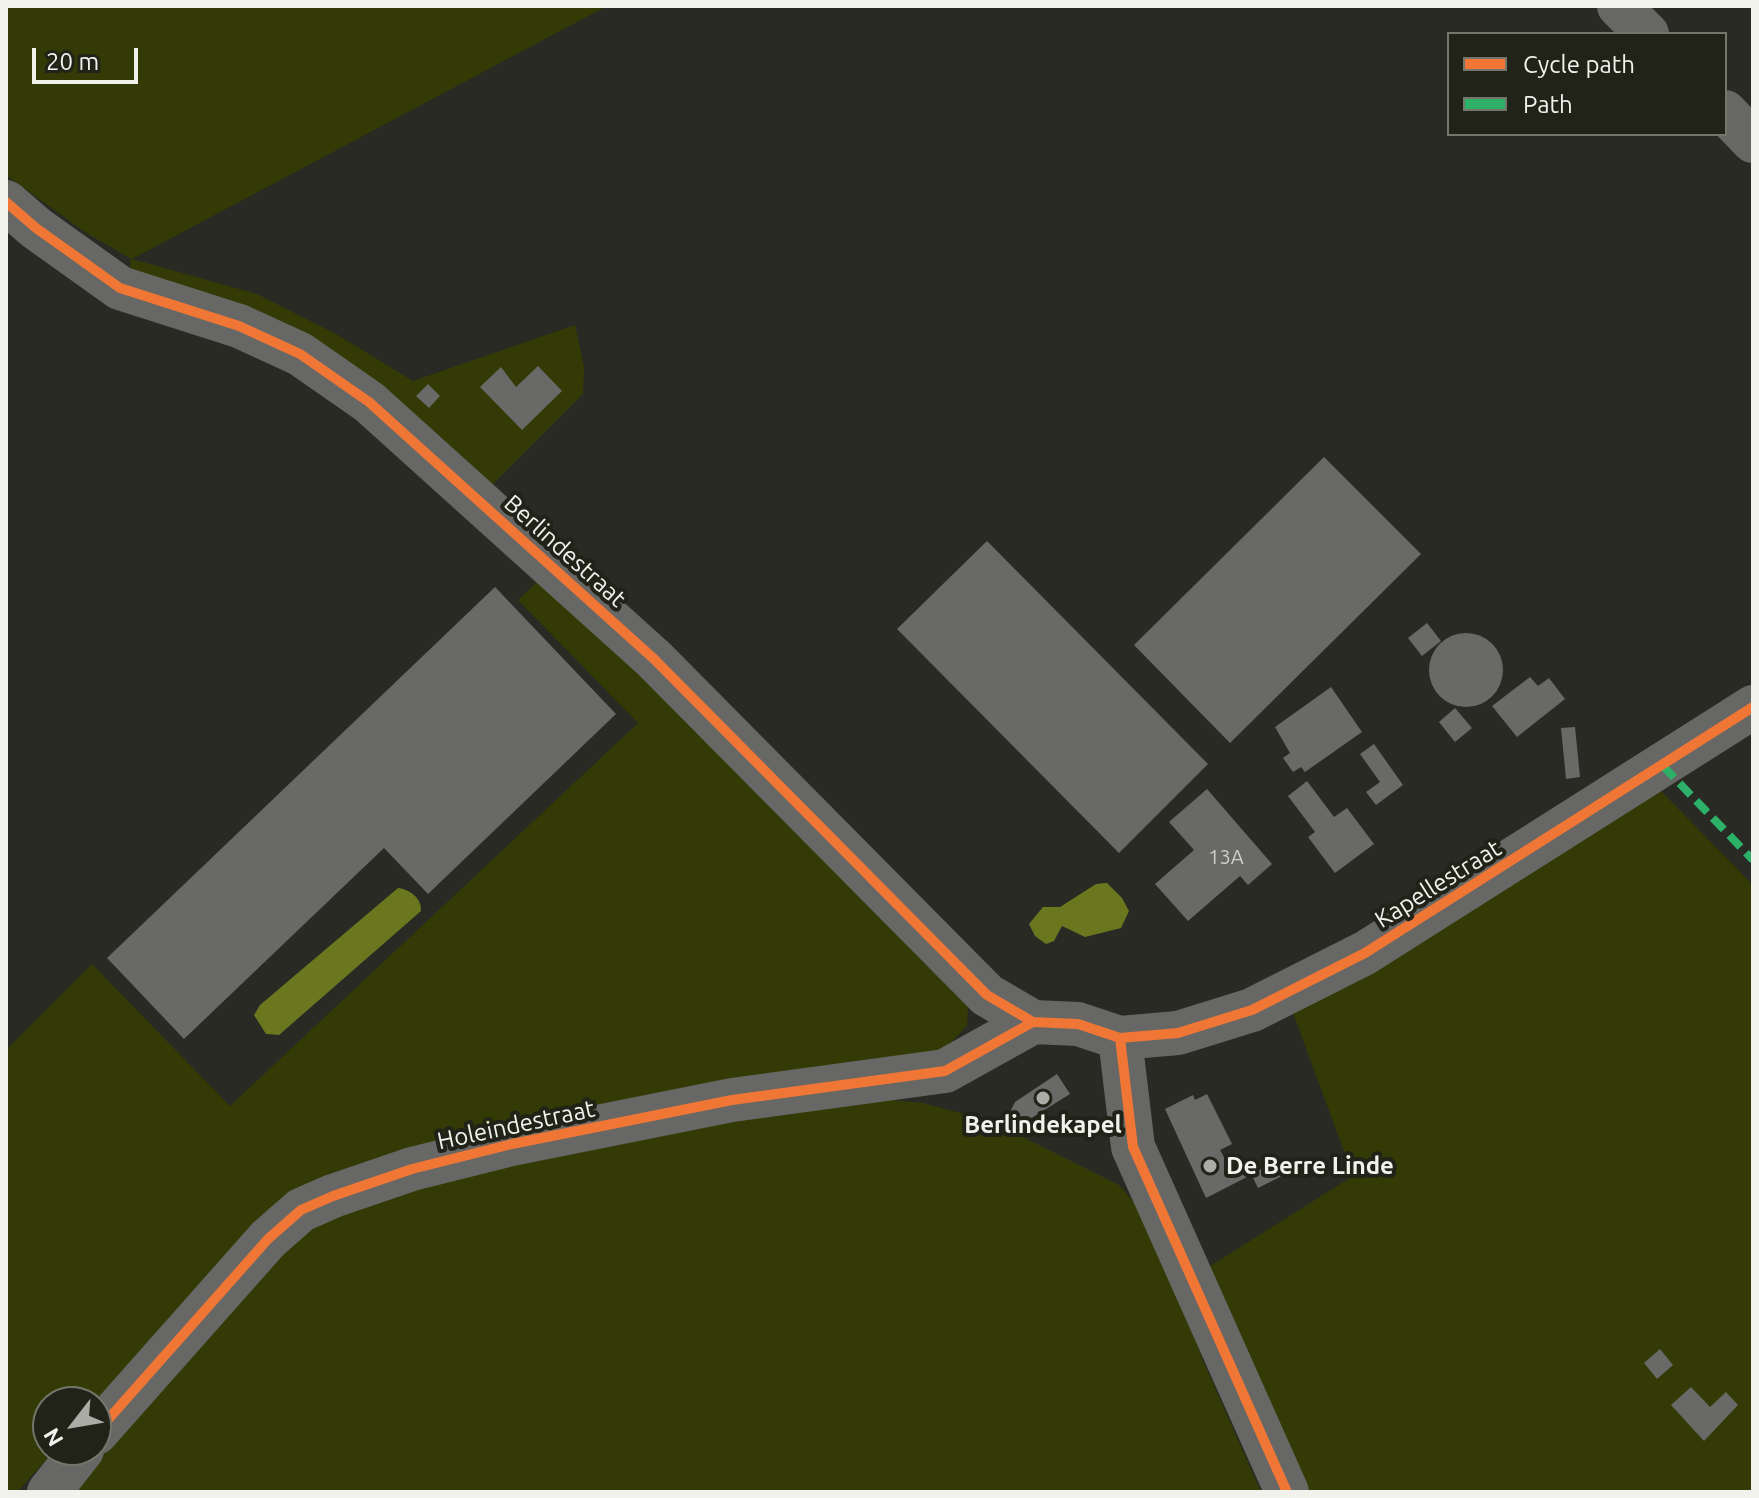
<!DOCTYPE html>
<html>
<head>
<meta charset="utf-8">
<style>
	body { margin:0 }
	#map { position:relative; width:1759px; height:1498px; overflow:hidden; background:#292a24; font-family:Ubuntu,sans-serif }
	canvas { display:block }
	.frame { position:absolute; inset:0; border:8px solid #f0f2eb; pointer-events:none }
	.legend { position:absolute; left:1447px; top:32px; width:280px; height:104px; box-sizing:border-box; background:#212318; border:2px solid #74766c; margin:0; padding:10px 14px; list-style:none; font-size:24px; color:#f0f2eb }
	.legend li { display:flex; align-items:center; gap:16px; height:40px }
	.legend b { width:40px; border:2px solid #74766c }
	.north { position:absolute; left:32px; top:1386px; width:80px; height:80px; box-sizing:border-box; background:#212318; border:2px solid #74766c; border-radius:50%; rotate:239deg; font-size:22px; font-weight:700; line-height:32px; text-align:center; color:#f0f2eb }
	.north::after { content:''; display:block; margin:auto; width:28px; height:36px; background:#aaaca5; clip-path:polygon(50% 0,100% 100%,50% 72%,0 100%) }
	.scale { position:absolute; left:32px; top:48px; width:106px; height:36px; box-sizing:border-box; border:4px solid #f0f2eb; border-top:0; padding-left:10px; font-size:24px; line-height:28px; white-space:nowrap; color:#f0f2eb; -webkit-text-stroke:6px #212318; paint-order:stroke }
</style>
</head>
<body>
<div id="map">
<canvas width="1759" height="1498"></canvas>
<div class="frame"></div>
<ul class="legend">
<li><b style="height:10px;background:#f07635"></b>Cycle path</li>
<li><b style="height:10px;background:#2db169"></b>Path</li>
</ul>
<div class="north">N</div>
<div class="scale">20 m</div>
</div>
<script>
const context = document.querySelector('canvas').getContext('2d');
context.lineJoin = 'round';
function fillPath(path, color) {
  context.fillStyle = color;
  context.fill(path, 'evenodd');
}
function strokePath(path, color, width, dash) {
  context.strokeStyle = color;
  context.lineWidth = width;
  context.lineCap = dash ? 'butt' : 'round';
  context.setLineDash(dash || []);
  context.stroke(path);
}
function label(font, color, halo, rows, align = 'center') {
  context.font = font + ' Ubuntu,sans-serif';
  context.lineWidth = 8;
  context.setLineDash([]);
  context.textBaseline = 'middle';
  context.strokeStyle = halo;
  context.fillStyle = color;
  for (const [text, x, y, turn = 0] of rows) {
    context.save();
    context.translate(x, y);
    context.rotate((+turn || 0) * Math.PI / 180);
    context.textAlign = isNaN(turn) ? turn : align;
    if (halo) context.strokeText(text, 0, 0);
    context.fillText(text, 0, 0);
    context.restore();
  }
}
fillPath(new Path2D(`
	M6 6H607L132 259 257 294 336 334 413 381 575 325 584 367 583 394 492 485 130 275 131 259 85 232 6 175Z
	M545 574 968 1007 967 1026 942 1052 316 1187 96 1402H48V1450H55L17 1492H6V1050L92 964 230 1106 638 723 518 600Z
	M1659 789 1753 885V1492H1308L1207 1268 1353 1176 1292 1010Z
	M868 1098 923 1103 991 1121 1119 1185 1148 1218 1204 1363 1261 1492H66L302 1234 356 1205 545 1151Z`), '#333a05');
fillPath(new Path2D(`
	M1107 883 1122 898 1129 911 1121 928 1085 937 1062 926 1054 941 1046 944 1035 936 1029 924 1043 907H1060L1096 884Z
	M398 888C409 889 422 898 421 911L279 1035 266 1034 254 1015 260 1005Z`), '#6a771f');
fillPath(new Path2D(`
	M538 366 562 391 522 430 480 387 501 367 516 387Z
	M428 384 440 396 429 408 416 396Z
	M1324 457 1421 554 1230 743 1134 645Z
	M987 541 1208 764 1119 853 897 629Z
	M495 587 616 714 428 894 384 848 184 1039 107 958Z
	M1427 623 1441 641 1422 656 1408 638Z
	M1429 670a37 37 0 1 1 74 0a37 37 0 1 1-74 0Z
	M1530 677 1538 686 1549 678 1565 699 1517 737 1492 706Z
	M1331 687 1362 732 1305 772 1301 767 1293 772 1283 758 1290 753 1275 727Z
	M1455 708 1472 728 1455 742 1439 722Z
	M1575 727 1580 777 1566 779 1561 728Z
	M1374 744 1403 785 1376 805 1366 792 1380 782 1360 754Z
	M1307 781 1334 817 1347 808 1374 844 1335 873 1308 837 1315 832 1288 796Z
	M1207 789 1272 864 1248 885 1240 876 1188 921 1155 884 1194 850 1169 822Z
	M1057 1074 1070 1094 1027 1121 1016 1120 1010 1112 1015 1102Z
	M1207 1094 1232 1144 1220 1150 1225 1159 1237 1153 1249 1176 1206 1198 1165 1109 1193 1095 1195 1100Z
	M1278 1160 1286 1174 1258 1188 1251 1174Z
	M1660 1349 1673 1365 1657 1379 1644 1363Z
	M1691 1387 1710 1407 1726 1392 1738 1405 1704 1441 1671 1405Z`), '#696968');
strokePath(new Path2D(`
	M1619 6 1647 34
	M1725 112 1753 141
	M6 202 36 228 120 288 239 326 300 354 369 402 654 659 987 995 1033 1022 1078 1024 1120 1038 1178 1033 1252 1010 1365 953 1753 707
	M1120 1038 1133 1147 1287 1492
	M96 1433 268 1239 301 1210 333 1196 412 1169 512 1144 732 1100 945 1071 1033 1022
	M49 1492 82 1450`), '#676765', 44);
strokePath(new Path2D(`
	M1663 766 1753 860`), '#2db169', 8, [16, 8]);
strokePath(new Path2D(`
	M6 202 36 228 120 288 239 326 300 354 369 402 654 659 987 995 1033 1022 1078 1024 1120 1038 1178 1033 1252 1010 1365 953 1753 707
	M1120 1038 1133 1147 1287 1492
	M96 1433 268 1239 301 1210 333 1196 412 1169 512 1144 732 1100 945 1071 1033 1022`), '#f07635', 10);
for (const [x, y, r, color] of [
	[1043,1098,8,"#aaaca5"],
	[1210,1166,8,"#aaaca5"]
]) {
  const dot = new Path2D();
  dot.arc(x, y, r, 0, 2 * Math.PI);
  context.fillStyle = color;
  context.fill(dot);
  strokePath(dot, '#212318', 3);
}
label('20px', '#ced0ca', null, [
	["13A",1226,857]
]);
label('24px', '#f0f2eb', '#212318', [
	["Berlindestraat",565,551,42],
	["Kapellestraat",1438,884,-32],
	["Holeindestraat",516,1125,-12]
]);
label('bold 24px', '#f0f2eb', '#212318', [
	["Berlindekapel",1043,1125],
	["De Berre Linde",1226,1166,"left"]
]);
</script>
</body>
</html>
